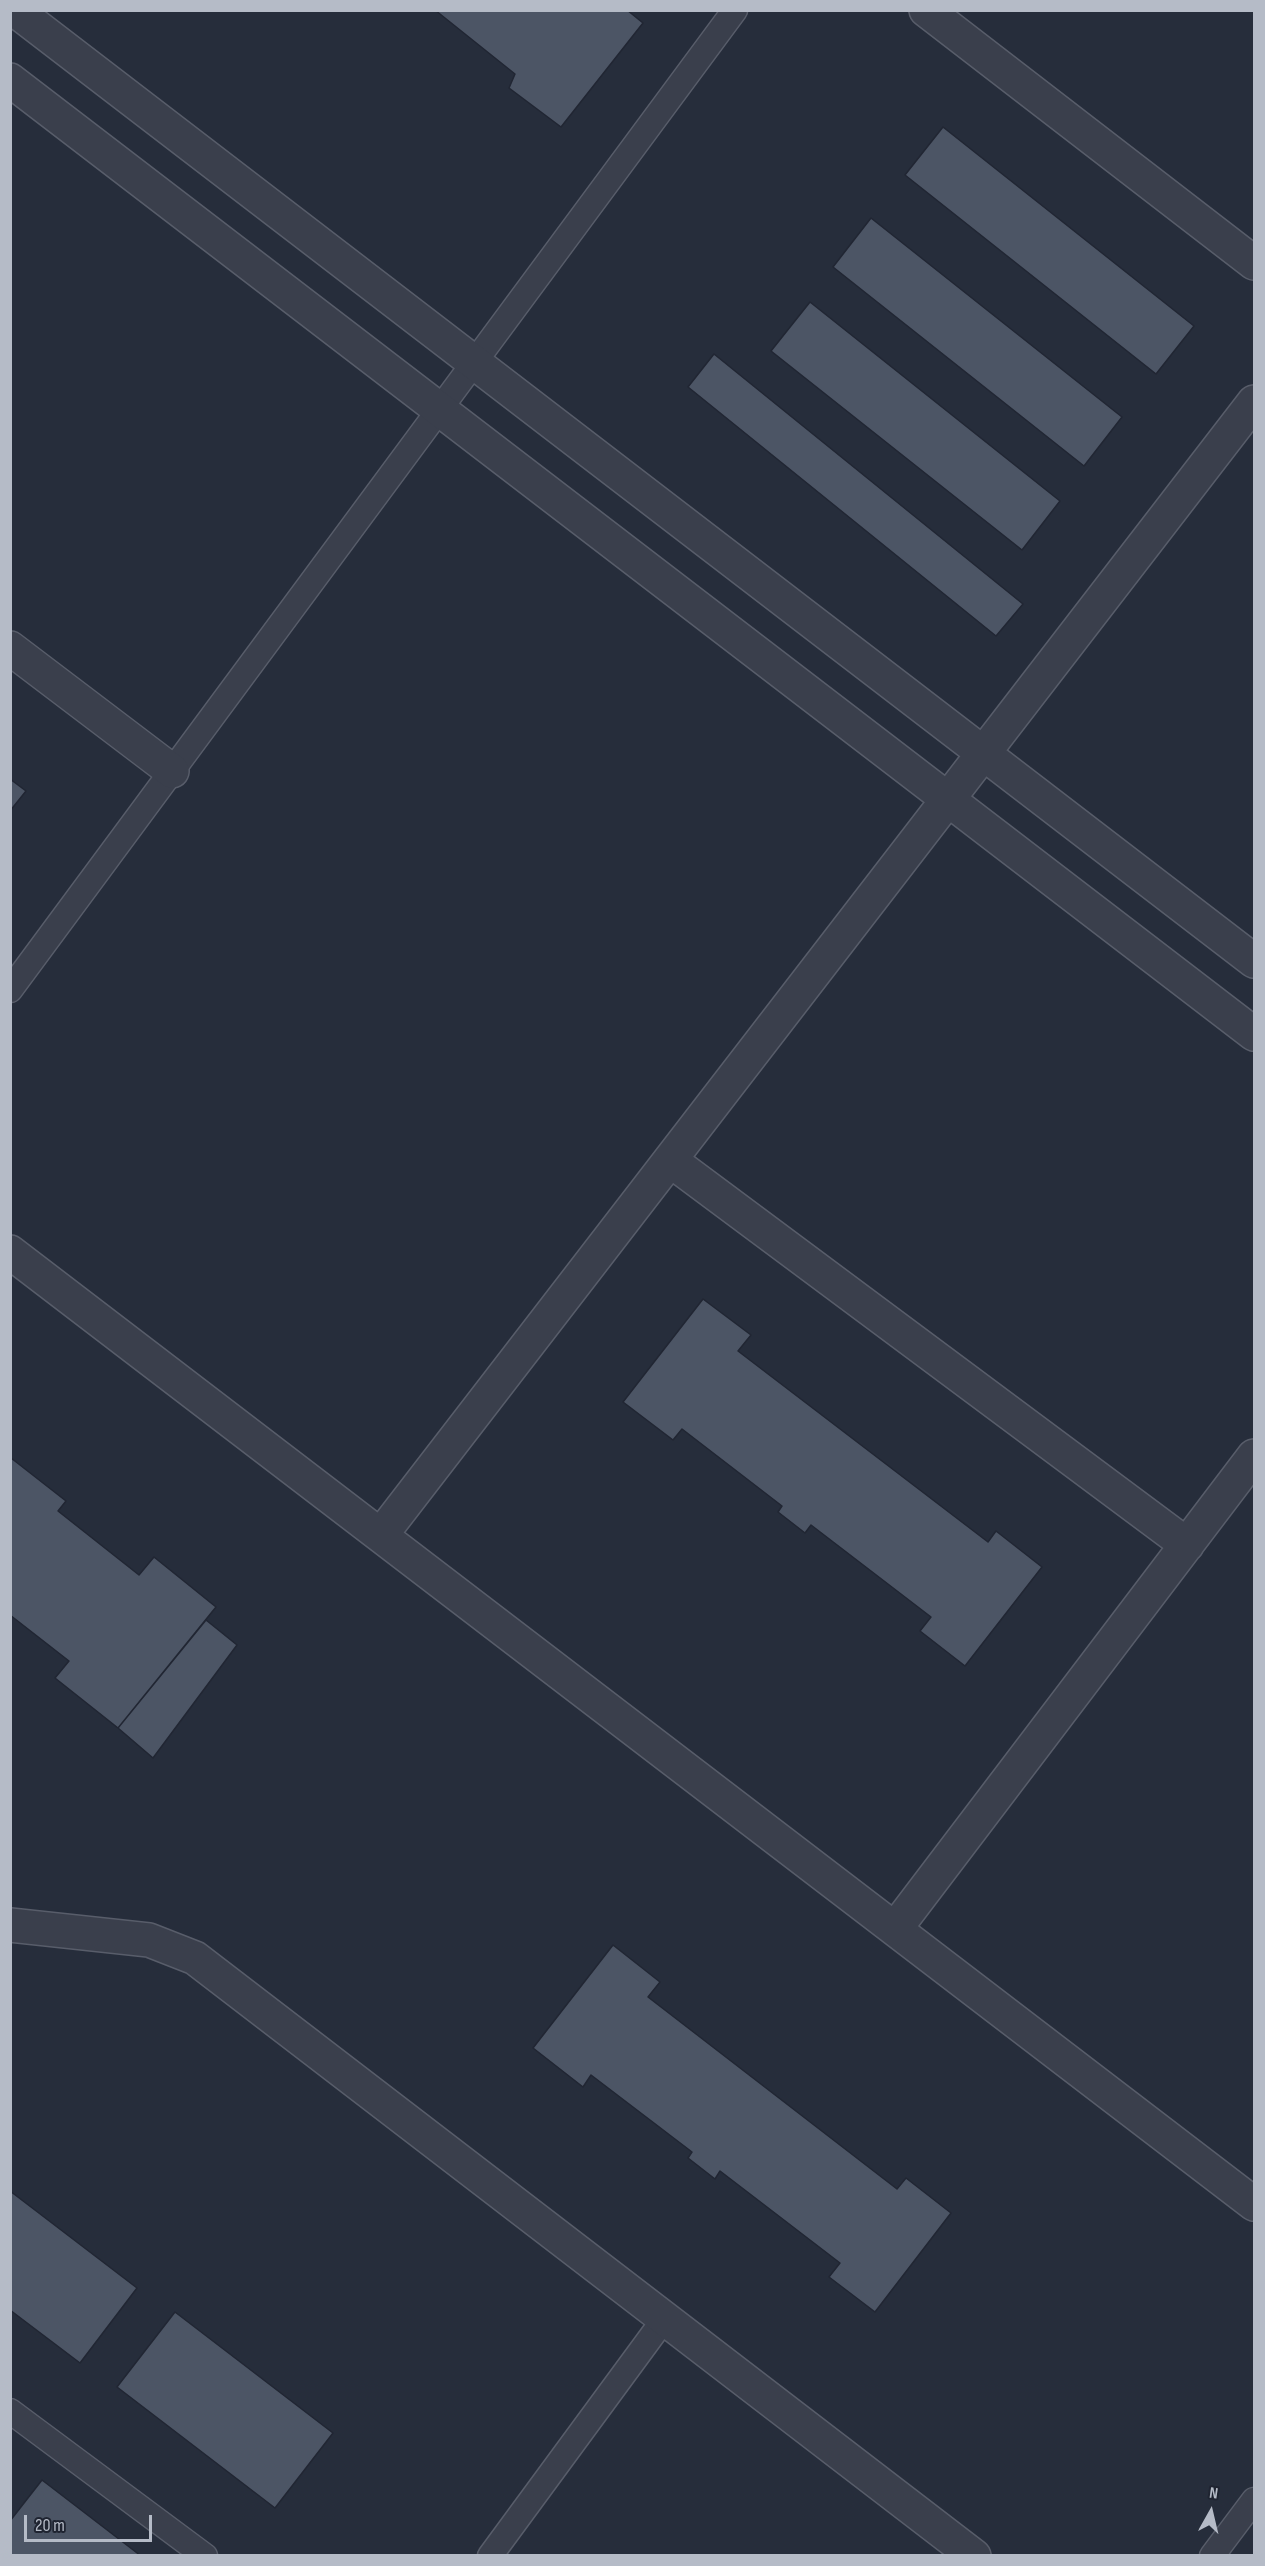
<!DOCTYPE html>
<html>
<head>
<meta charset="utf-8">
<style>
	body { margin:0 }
	#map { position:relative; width:1265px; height:2566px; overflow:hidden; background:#262d3b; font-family:"Sofia Sans Condensed",sans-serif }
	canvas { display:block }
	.frame { position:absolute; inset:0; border:12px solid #b5bbc7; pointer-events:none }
	.north { position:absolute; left:1181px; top:2482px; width:60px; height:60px; -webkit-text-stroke:4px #1f2431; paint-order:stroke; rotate:8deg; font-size:16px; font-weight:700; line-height:24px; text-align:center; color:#b5bbc7 }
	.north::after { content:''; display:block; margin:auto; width:21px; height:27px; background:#b5bbc7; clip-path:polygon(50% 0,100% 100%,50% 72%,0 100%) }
	.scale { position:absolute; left:24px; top:2515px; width:128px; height:27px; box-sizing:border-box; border:3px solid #b5bbc7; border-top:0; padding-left:8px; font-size:18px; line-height:21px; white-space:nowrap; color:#b5bbc7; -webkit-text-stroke:4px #1f2431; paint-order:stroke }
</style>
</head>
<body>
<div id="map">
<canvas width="1265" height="2566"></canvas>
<div class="frame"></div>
<div class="north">N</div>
<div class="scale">20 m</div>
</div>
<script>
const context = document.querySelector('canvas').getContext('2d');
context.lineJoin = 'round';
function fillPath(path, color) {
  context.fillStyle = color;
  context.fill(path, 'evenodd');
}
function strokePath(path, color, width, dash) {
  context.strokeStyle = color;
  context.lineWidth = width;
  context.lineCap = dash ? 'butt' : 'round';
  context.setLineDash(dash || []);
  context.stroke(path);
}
const building = new Path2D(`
	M435 10H627L643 23 561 127 509 88 515 74Z
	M943 127 1194 326 1156 374 905 175Z
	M871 218 1122 417 1084 466 833 267Z
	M810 302 1060 501 1022 550 771 351Z
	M714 354 1023 604 996 636 688 387Z
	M10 779 26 791 10 811Z
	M703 1299 751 1335 738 1351 988 1542 996 1531 1042 1567 965 1666 920 1631 931 1617 811 1525 805 1533 778 1512 782 1506 682 1429 673 1440 623 1402Z
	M11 1458 66 1501 58 1511 139 1575 154 1557 216 1607 118 1728 55 1678 69 1661 10 1615Z
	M206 1620 237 1645 153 1758 118 1728Z
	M613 1945 660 1982 648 1997 897 2189 906 2178 951 2213 875 2312 829 2277 840 2263 720 2171 715 2179 688 2158 692 2152 591 2075 583 2087 533 2048Z
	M10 2191 137 2288 80 2363 10 2310Z
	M175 2312 333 2433 275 2508 117 2387Z
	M42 2480 141 2556H10V2521Z`);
fillPath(building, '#4c5565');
strokePath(building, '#212633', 1.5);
const service = new Path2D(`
	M10 990 735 10
	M10 2411 205 2556
	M490 2556 665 2318
	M1212 2556 1254 2500`);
const minor = new Path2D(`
	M15 10 1254 961
	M926 10 1254 263
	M10 80 1254 1034
	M10 648 172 771
	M670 1160 1187 1545
	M10 1252 1254 2204
	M381 1535 1254 402
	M10 1925 149 1940 195 1958 974 2556
	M895 1929 1254 1456`);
strokePath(service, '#585d6a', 27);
strokePath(minor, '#585d6a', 36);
strokePath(service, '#3a3f4c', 24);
strokePath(minor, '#3a3f4c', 33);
</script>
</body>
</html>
